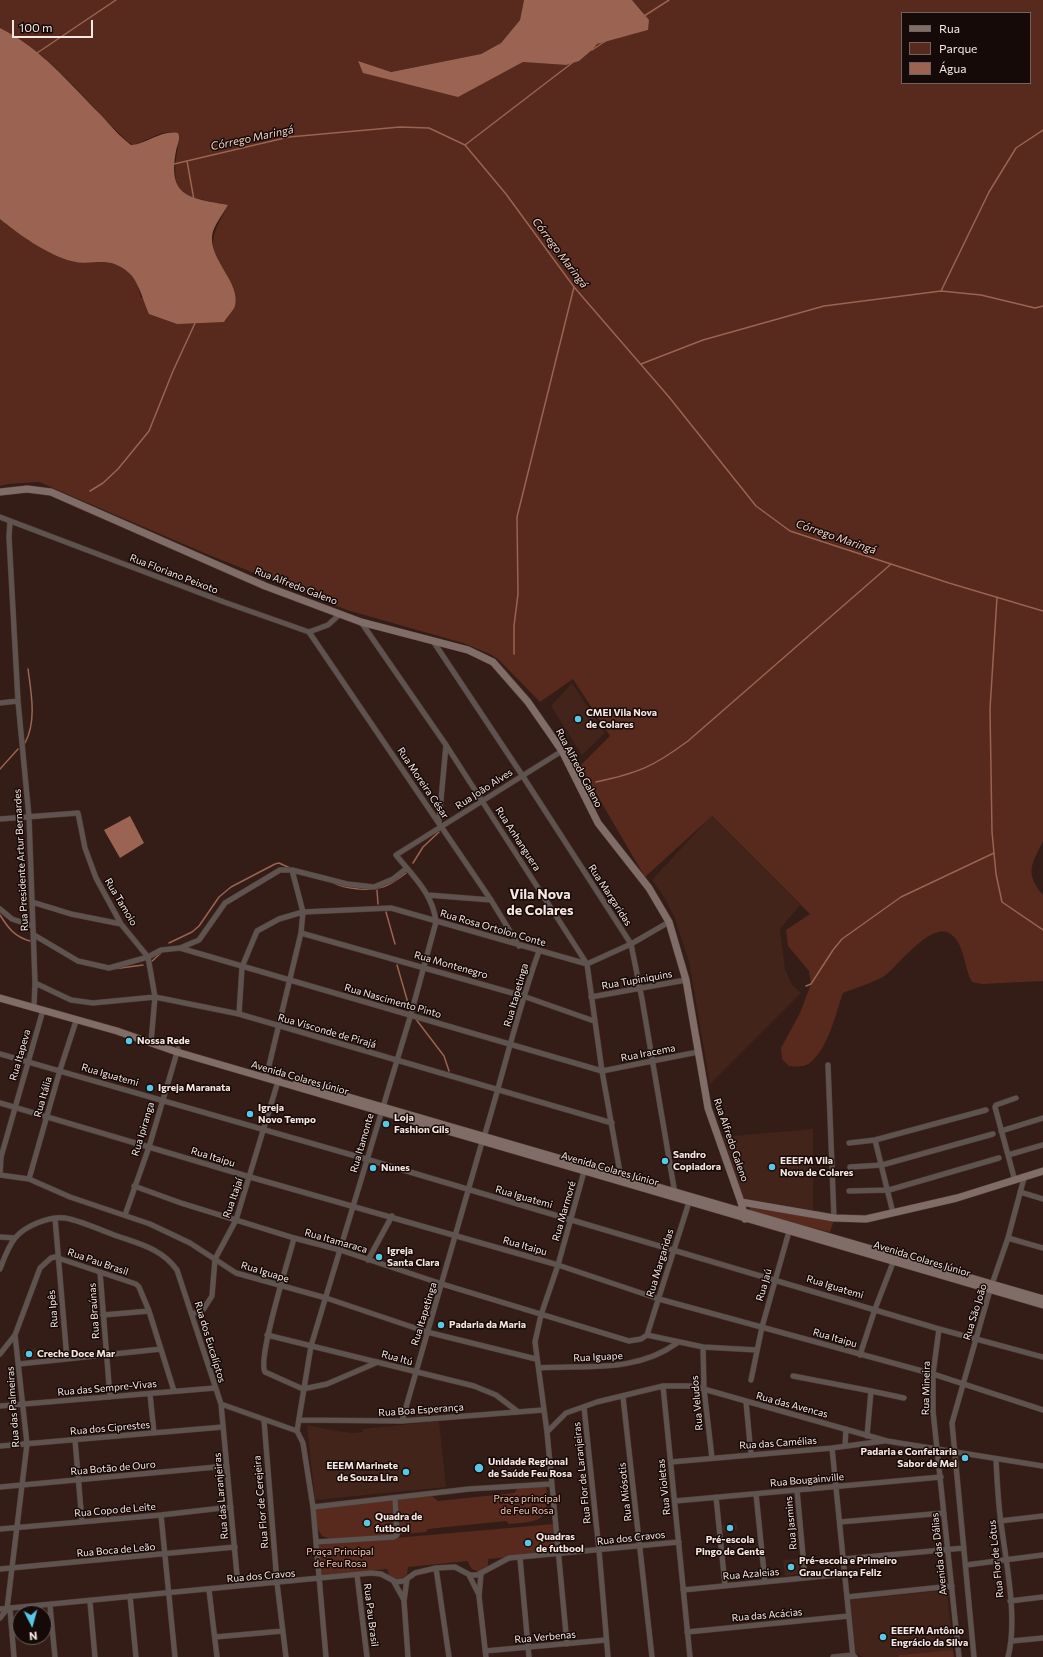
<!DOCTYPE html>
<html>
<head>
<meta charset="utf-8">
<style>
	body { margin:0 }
	#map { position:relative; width:1043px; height:1657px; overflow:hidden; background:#341d16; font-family:Commissioner,sans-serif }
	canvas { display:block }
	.legend { position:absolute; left:901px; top:12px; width:130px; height:72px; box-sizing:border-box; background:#150a08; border:1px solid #6f625f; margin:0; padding:5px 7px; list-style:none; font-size:12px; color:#f7e7e2 }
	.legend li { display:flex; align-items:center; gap:8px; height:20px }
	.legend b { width:20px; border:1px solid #6f625f }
	.north { position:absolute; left:12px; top:1605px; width:40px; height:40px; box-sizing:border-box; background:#150a08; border:1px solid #6f625f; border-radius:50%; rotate:174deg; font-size:11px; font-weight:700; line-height:16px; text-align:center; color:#f7e7e2 }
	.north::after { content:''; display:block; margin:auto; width:14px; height:18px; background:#59c8e5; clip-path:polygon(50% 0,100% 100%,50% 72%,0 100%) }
	.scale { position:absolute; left:12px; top:20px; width:81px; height:18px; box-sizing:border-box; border:2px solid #f7e7e2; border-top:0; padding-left:5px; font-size:12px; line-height:14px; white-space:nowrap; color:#f7e7e2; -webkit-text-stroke:3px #150a08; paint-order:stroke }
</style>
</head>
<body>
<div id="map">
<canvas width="1043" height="1657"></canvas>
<ul class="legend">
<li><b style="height:5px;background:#806d67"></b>Rua</li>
<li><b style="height:11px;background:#572a1d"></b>Parque</li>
<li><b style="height:11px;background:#9a6352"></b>Água</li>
</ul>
<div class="north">N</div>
<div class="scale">100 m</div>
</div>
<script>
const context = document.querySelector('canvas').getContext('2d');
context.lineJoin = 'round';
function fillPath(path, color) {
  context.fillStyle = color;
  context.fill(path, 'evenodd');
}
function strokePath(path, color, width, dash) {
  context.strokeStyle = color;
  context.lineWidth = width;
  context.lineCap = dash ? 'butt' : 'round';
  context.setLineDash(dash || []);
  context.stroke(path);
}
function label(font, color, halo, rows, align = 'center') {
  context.font = font + ' Commissioner,sans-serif';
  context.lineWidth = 3;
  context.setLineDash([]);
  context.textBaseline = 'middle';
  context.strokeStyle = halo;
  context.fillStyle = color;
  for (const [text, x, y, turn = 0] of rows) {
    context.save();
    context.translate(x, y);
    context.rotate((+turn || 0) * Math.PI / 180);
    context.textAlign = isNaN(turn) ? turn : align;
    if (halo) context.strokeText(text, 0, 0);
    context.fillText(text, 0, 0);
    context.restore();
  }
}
fillPath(new Path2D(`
	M572 683 605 733 582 755 551 706Z
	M711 816 800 905 780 929 785 969 792 985 801 993 710 1084 689 961 674 916 664 897 652 880Z
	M813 1129V1210L741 1198 722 1137Z
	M36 1348 37 1358 23 1359 22 1350Z
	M439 1421 446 1487 315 1500 307 1425 336 1431 354 1433 363 1432V1429Z
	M737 1523V1530L723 1532 722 1525Z
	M798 1559 800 1574 785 1576 783 1560Z
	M947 1590 953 1650 899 1655 898 1657H863L856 1653 850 1600Z`), '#42241b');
fillPath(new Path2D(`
	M0 0H524L520 20 501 43 481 54 390 72 358 62 364 73 458 96 523 62 566 65 593 49 596 44 648 30 643 12 632 0H1043V841C1032 864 1024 873 1043 895V981L982 984 972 982C964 968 965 946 952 935 933 917 896 969 883 977 871 983 856 988 843 993 835 1015 829 1047 810 1063 804 1067 796 1067 789 1066L782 1059 781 1048 800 1013 811 984 809 971 788 946 786 930 810 914 712 816 645 877 580 766 610 736 573 679 540 702 498 659 490 654 463 643 347 610 209 555 39 482 8 484 0 486V219L12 229 71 261 108 262 118 265 131 274 137 283 141 298 227 275C205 243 212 236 228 205 177 195 169 195 179 140L172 132 162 133 134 145 128 142C86 103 52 53 0 28ZM902 13H1030V83H902Z
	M750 1207 834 1220 830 1232 749 1212Z
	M546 1485C550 1522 542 1521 509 1524L506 1521 428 1529 426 1532 335 1540 322 1536 317 1528 315 1509 432 1496 438 1501 514 1493 518 1488Z
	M554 1524 557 1552 488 1559V1565L482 1571C474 1572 470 1569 468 1561L408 1567 407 1575 397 1581 390 1578 387 1569 319 1576 316 1545Z
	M953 1650 954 1657H898L899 1655Z`), '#572a1d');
fillPath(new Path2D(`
	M524 0H632L649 20 648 30 597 44 593 49 579 61 566 65 523 62 458 97 363 73 358 61 391 72 481 54 501 43 520 20Z
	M0 28C41 48 69 83 101 115 110 125 120 137 131 145 148 144 160 130 178 133 181 139 177 145 176 151 167 198 191 198 228 205 223 214 213 226 212 236 210 261 241 283 235 306 233 311 227 317 224 322L177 324 149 314C144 303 138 280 129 273 107 254 94 267 71 261 48 255 18 234 0 219Z
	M130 816 144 843 120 858 104 830Z`), '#9a6352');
strokePath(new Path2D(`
	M644 16 669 0
	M592 50 607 40
	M37 53 116 0
	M465 145 572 63
	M187 161 194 200
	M174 164 289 137 400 127 429 128 465 145 506 194 574 287 669 397 756 506 790 531 949 583 1043 611
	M941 291 989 192 1016 148 1043 130
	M641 364 703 340 824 306 941 291 981 295 1035 308 1043 306
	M90 491 103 483 118 469 149 431 173 371 196 321
	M997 597 990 709 992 832 996 874 1002 902 1043 930
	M514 654V626L518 594 517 517 574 287
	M25 743C37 721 31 692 28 669
	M0 769 18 749
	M596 782C638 773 653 767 688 741L890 565
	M413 863 423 847 439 832
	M332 882C341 887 349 888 359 889 381 890 388 887 406 873
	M377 890 378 904
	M386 912 395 944
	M0 915C8 928 15 937 30 941
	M169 943 192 932 199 926 219 897 231 887 275 864 279 863 290 868
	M151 962 162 952
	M397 965 408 1003
	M113 969 143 965
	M806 986 811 984 833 950 842 939 901 897 994 853
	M415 1018 444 1056 449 1071`), '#9a6352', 1.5);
const street = new Path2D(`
	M0 517 224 602 309 632 328 625 340 614
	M10 521 9 537 18 701 29 817 35 983 34 1007
	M361 622 446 745 587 964 602 1071 621 1178
	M309 632 491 900 519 946
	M433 641 522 775 631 944 642 999 675 1194
	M0 703 18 701
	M0 819 78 813 85 848 96 878 121 924 148 957 155 997 151 1042
	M439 821 446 745
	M428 895 491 900
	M32 902 71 914 121 924
	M0 909 12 919 33 926
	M301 933 523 996 594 1021
	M34 935 78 961 109 968 148 957 161 950 180 948 199 940 225 903 280 870H292L347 884 374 887 393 879 407 868
	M180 948 602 1071 698 1052
	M35 983 71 1000 93 1003 155 997 239 1014 612 1123
	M591 997 686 980
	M239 1014 242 967 257 931 279 919 303 912 391 908 587 964 631 944 669 922
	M0 1054 366 1159 939 1329 1043 1357
	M828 1065 834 1218
	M266 1078 301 933 303 912 292 870
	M0 1103 250 1177 558 1265 659 1299 933 1374 1043 1410
	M1001 1131 1043 1118
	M484 1137C503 1075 517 1012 539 951
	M875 1140 986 1110
	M849 1143 875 1140 893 1213
	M1008 1155 1043 1145
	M850 1167 882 1165 993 1134
	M0 1175 29 1179 70 1197 150 1224 190 1243 236 1273 326 1298 427 1332 536 1359
	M0 1175 1 1157 43 1010
	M29 1179 60 1070 76 1021
	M1015 1181 995 1107 996 1105 1016 1098
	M134 1186 181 1203 294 1238 340 1250 442 1284 629 1341 641 1339 647 1335
	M849 1191 889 1190 999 1158
	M1020 1192 1043 1199
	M125 1215 149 1147 178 1049
	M55 1218 67 1359
	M0 1237 15 1238
	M294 1238C289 1259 257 1358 265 1372L303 1389 327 1384 378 1362
	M1008 1238 1043 1248
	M368 1260 392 1216
	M0 1269C4 1258 8 1247 15 1238 25 1226 49 1216 65 1218 82 1221 100 1230 117 1236 140 1244 162 1249 177 1270L221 1404 297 1431 303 1443 313 1507 326 1657
	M100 1272 110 1397
	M192 1314 203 1310 212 1296 215 1259 236 1220 279 1078
	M103 1315 149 1311
	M939 1329 933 1374V1411L959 1657
	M267 1335 474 1386 496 1395 517 1411
	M647 1335 690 1199
	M647 1335 703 1347 757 1350
	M703 1347 704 1389 712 1458
	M0 1354 15 1335 40 1268 51 1258 55 1257 136 1284 139 1287 149 1311 174 1391
	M860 1355 875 1309 894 1260
	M19 1364 161 1349
	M539 1368C586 1365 636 1373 677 1343
	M793 1376 871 1391 867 1436
	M751 1380 762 1327 790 1228
	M663 1386 690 1657
	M871 1391 904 1398
	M150 1394 154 1433
	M623 1397 652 1657
	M746 1402 751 1454
	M221 1404 238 1586
	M0 1406 215 1388
	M584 1407 599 1550 608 1657
	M264 1420 277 1583 286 1657
	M299 1420 402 1421 543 1410
	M402 1421 482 1142
	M297 1431 311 1346 411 1014 436 922C433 894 413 876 396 855L562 751
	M547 1432 566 1413 597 1402 663 1386H693L887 1441 1043 1466
	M75 1440 82 1522
	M0 1446 223 1427
	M845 1446 846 1429
	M832 1448 853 1657
	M996 1459C997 1480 998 1502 1001 1523 1006 1562 1018 1619 1008 1657
	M671 1462 832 1448 884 1441
	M0 1487 227 1466
	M797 1490 805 1578
	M756 1494 765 1582
	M716 1497 725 1585
	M675 1501 941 1477
	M313 1507 469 1489 551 1484
	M161 1515 175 1657
	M1000 1521 1043 1516
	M840 1522 944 1513
	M0 1529 161 1515 231 1507
	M316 1542 394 1537 397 1535 395 1498
	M520 1558 529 1657
	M844 1559 964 1548
	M966 1565 1043 1555
	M436 1568 449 1657
	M0 1569 235 1547
	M481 1574 479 1596 486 1657
	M357 1575 367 1657
	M469 1575 479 1595
	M407 1579 404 1601 408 1657
	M394 1582 404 1600
	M209 1590 217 1657
	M683 1590 845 1574
	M130 1596 136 1657
	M847 1597 952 1586
	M1010 1601 1043 1597
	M90 1602 95 1657
	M50 1606 55 1657
	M0 1609 371 1573 381 1574 396 1582 404 1581 415 1573 436 1568 455 1567 470 1575H477L509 1558 679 1542
	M10 1609 14 1657
	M0 1618 7 1609 27 1444 15 1335
	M687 1632 849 1616
	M215 1637 283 1631
	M1012 1641 1043 1638
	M567 1644 547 1432 535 1342 541 1315 558 1265 585 1168
	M485 1651 606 1640
	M833 1657 853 1655 855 1657
	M974 1657 952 1423 990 1290 1008 1238 1024 1178`);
const secondary = new Path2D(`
	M0 492 27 489 51 492 265 586 361 622 468 650 493 662 528 702 551 735 562 751 598 823 649 888 669 922 686 980 708 1108 741 1202 745 1219
	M0 998 117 1031 177 1052 1043 1305
	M297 1082 1043 1299
	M741 1202 834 1218 866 1219 957 1198 1043 1171`);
strokePath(street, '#4f3933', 6);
strokePath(secondary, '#4f3933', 8);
strokePath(street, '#5f534f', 5);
strokePath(secondary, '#806d67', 7);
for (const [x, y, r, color] of [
	[578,719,4,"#59c8e5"],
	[129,1041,4,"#59c8e5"],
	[150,1088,4,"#59c8e5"],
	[250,1114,4,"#59c8e5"],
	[386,1124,4,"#59c8e5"],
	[665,1161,4,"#59c8e5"],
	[772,1167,4,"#59c8e5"],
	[373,1168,4,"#59c8e5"],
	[379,1257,4,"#59c8e5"],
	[441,1325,4,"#59c8e5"],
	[29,1354,4,"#59c8e5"],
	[965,1458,4,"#59c8e5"],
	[479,1468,5,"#59c8e5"],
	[406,1472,4,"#59c8e5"],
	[367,1523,4,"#59c8e5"],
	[730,1528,4,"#59c8e5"],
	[528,1543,4,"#59c8e5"],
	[791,1567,4,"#59c8e5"],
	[883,1637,4,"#59c8e5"]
]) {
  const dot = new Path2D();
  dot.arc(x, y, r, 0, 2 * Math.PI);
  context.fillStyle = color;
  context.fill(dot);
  strokePath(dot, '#150a08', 1.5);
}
label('10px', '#f7e7e2', '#150a08', [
	["Rua Floriano Peixoto",174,574,21],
	["Rua Alfredo Galeno",296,586,21],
	["Rua Alfredo Galeno",579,768,62],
	["Rua Moreira César",423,783,56],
	["Rua João Alves",484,789,-33],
	["Rua Anhanguera",518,839,57],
	["Rua Presidente Artur Bernardes",21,860,-93],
	["Rua Margaridas",610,895,57],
	["Rua Tamoio",121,902,59],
	["Rua Rosa Ortolon Conte",493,928,16],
	["Rua Montenegro",451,965,16],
	["Rua Tupiniquins",637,980,-10],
	["Rua Itapetinga",516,995,-74],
	["Rua Nascimento Pinto",393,1001,16],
	["Rua Visconde de Pirajá",327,1031,16],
	["Rua Iracema",648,1053,-11],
	["Rua Itapeva",20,1055,-74],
	["Rua Iguatemi",110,1075,16],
	["Avenida Colares Júnior",300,1078,16],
	["Rua Itália",43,1097,-74],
	["Rua Ipiranga",143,1129,-73],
	["Rua Alfredo Galeno",731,1140,71],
	["Rua Itamonte",362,1143,-74],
	["Rua Itaipu",213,1157,17],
	["Avenida Colares Júnior",610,1169,16],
	["Rua Iguatemi",524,1197,16],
	["Rua Itajaí",233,1198,-71],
	["Rua Marmoré",564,1211,-74],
	["Rua Itamaraca",336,1241,16],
	["Rua Itaipu",525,1246,16],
	["Avenida Colares Júnior",922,1259,17],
	["Rua Pau Brasil",98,1262,19],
	["Rua Margaridas",660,1263,-73],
	["Rua Iguape",265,1272,17],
	["Rua Jaú",764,1285,-74],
	["Rua Iguatemi",835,1287,17],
	["Rua Ipês",53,1309,-95],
	["Rua Braúnas",94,1311,-94],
	["Rua São João",975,1312,-73],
	["Rua Itapetinga",424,1314,-73],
	["Rua Itaipu",835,1338,16],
	["Rua dos Eucalíptos",210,1342,73],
	["Rua Iguape",598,1357,-3],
	["Rua Itú",397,1358,15],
	["Rua das Sempre-Vivas",107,1388,-5],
	["Rua Mineira",926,1388,-89],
	["Rua Veludos",697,1403,-95],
	["Rua das Avencas",792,1405,15],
	["Rua das Palmeiras",13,1407,-94],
	["Rua Boa Esperança",421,1410,-4],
	["Rua dos Ciprestes",110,1428,-5],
	["Rua das Camélias",778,1443,-4],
	["Rua Botão de Ouro",113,1468,-5],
	["Rua Flor de Laranjeiras",582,1473,-96],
	["Rua Bougainville",807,1480,-5],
	["Rua Violetas",664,1487,-96],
	["Rua Miósotis",625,1492,-96],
	["Rua das Laranjeiras",221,1496,-95],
	["Rua Flor de Cerejeira",261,1502,-95],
	["Rua Copo de Leite",115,1510,-5],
	["Rua Jasmins",791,1523,-95],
	["Rua dos Cravos",631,1538,-6],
	["Rua Boca de Leão",116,1550,-5],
	["Avenida das Dálias",939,1554,-96],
	["Rua Flor de Lótus",996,1559,-96],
	["Rua Azaleias",751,1574,-5],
	["Rua dos Cravos",261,1576,-5],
	["Rua Pau Brasil",371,1615,83],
	["Rua das Acácias",767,1615,-5],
	["Rua Verbenas",545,1637,-5]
]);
label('bold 10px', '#f7e7e2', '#150a08', [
	["CMEI Vila Nova",586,713],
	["de Colares",586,725],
	["Nossa Rede",137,1041],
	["Igreja Maranata",158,1088],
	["Igreja",258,1108],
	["Novo Tempo",258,1120],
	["Loja",394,1118],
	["Fashion Gils",394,1130],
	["Sandro",673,1155],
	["Copiadora",673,1167],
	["EEEFM Vila",780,1161],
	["Nova de Colares",780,1173],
	["Nunes",381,1168],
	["Igreja",387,1251],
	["Santa Clara",387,1263],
	["Padaria da Maria",449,1325],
	["Creche Doce Mar",37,1354],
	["Padaria e Confeitaria",957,1452,"right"],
	["Sabor de Mel",957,1464,"right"],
	["Unidade Regional",488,1462],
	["de Saúde Feu Rosa",488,1474],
	["EEEM Marinete",398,1466,"right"],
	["de Souza Lira",398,1478,"right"],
	["Quadra de",375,1517],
	["futbool",375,1529],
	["Quadras",536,1537],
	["de futbool",536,1549],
	["Pré-escola",730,1540,"center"],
	["Pingo de Gente",730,1552,"center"],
	["Pré-escola e Primeiro",799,1561],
	["Grau Criança Feliz",799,1573],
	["EEEFM Antônio",891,1631],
	["Engrácio da Silva",891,1643]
], 'left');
label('10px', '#fdc9b9', '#150a08', [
	["Praça principal",527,1499],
	["de Feu Rosa",527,1511],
	["Praça Principal",340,1552],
	["de Feu Rosa",340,1564]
]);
label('italic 11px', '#f3d0c5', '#150a08', [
	["Córrego Maringá",252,138,-12],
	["Córrego Maringá",560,253,53],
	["Córrego Maringá",836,537,19]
]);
label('bold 14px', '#f7e7e2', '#150a08', [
	["Vila Nova",540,894],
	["de Colares",540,910]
]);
</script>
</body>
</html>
